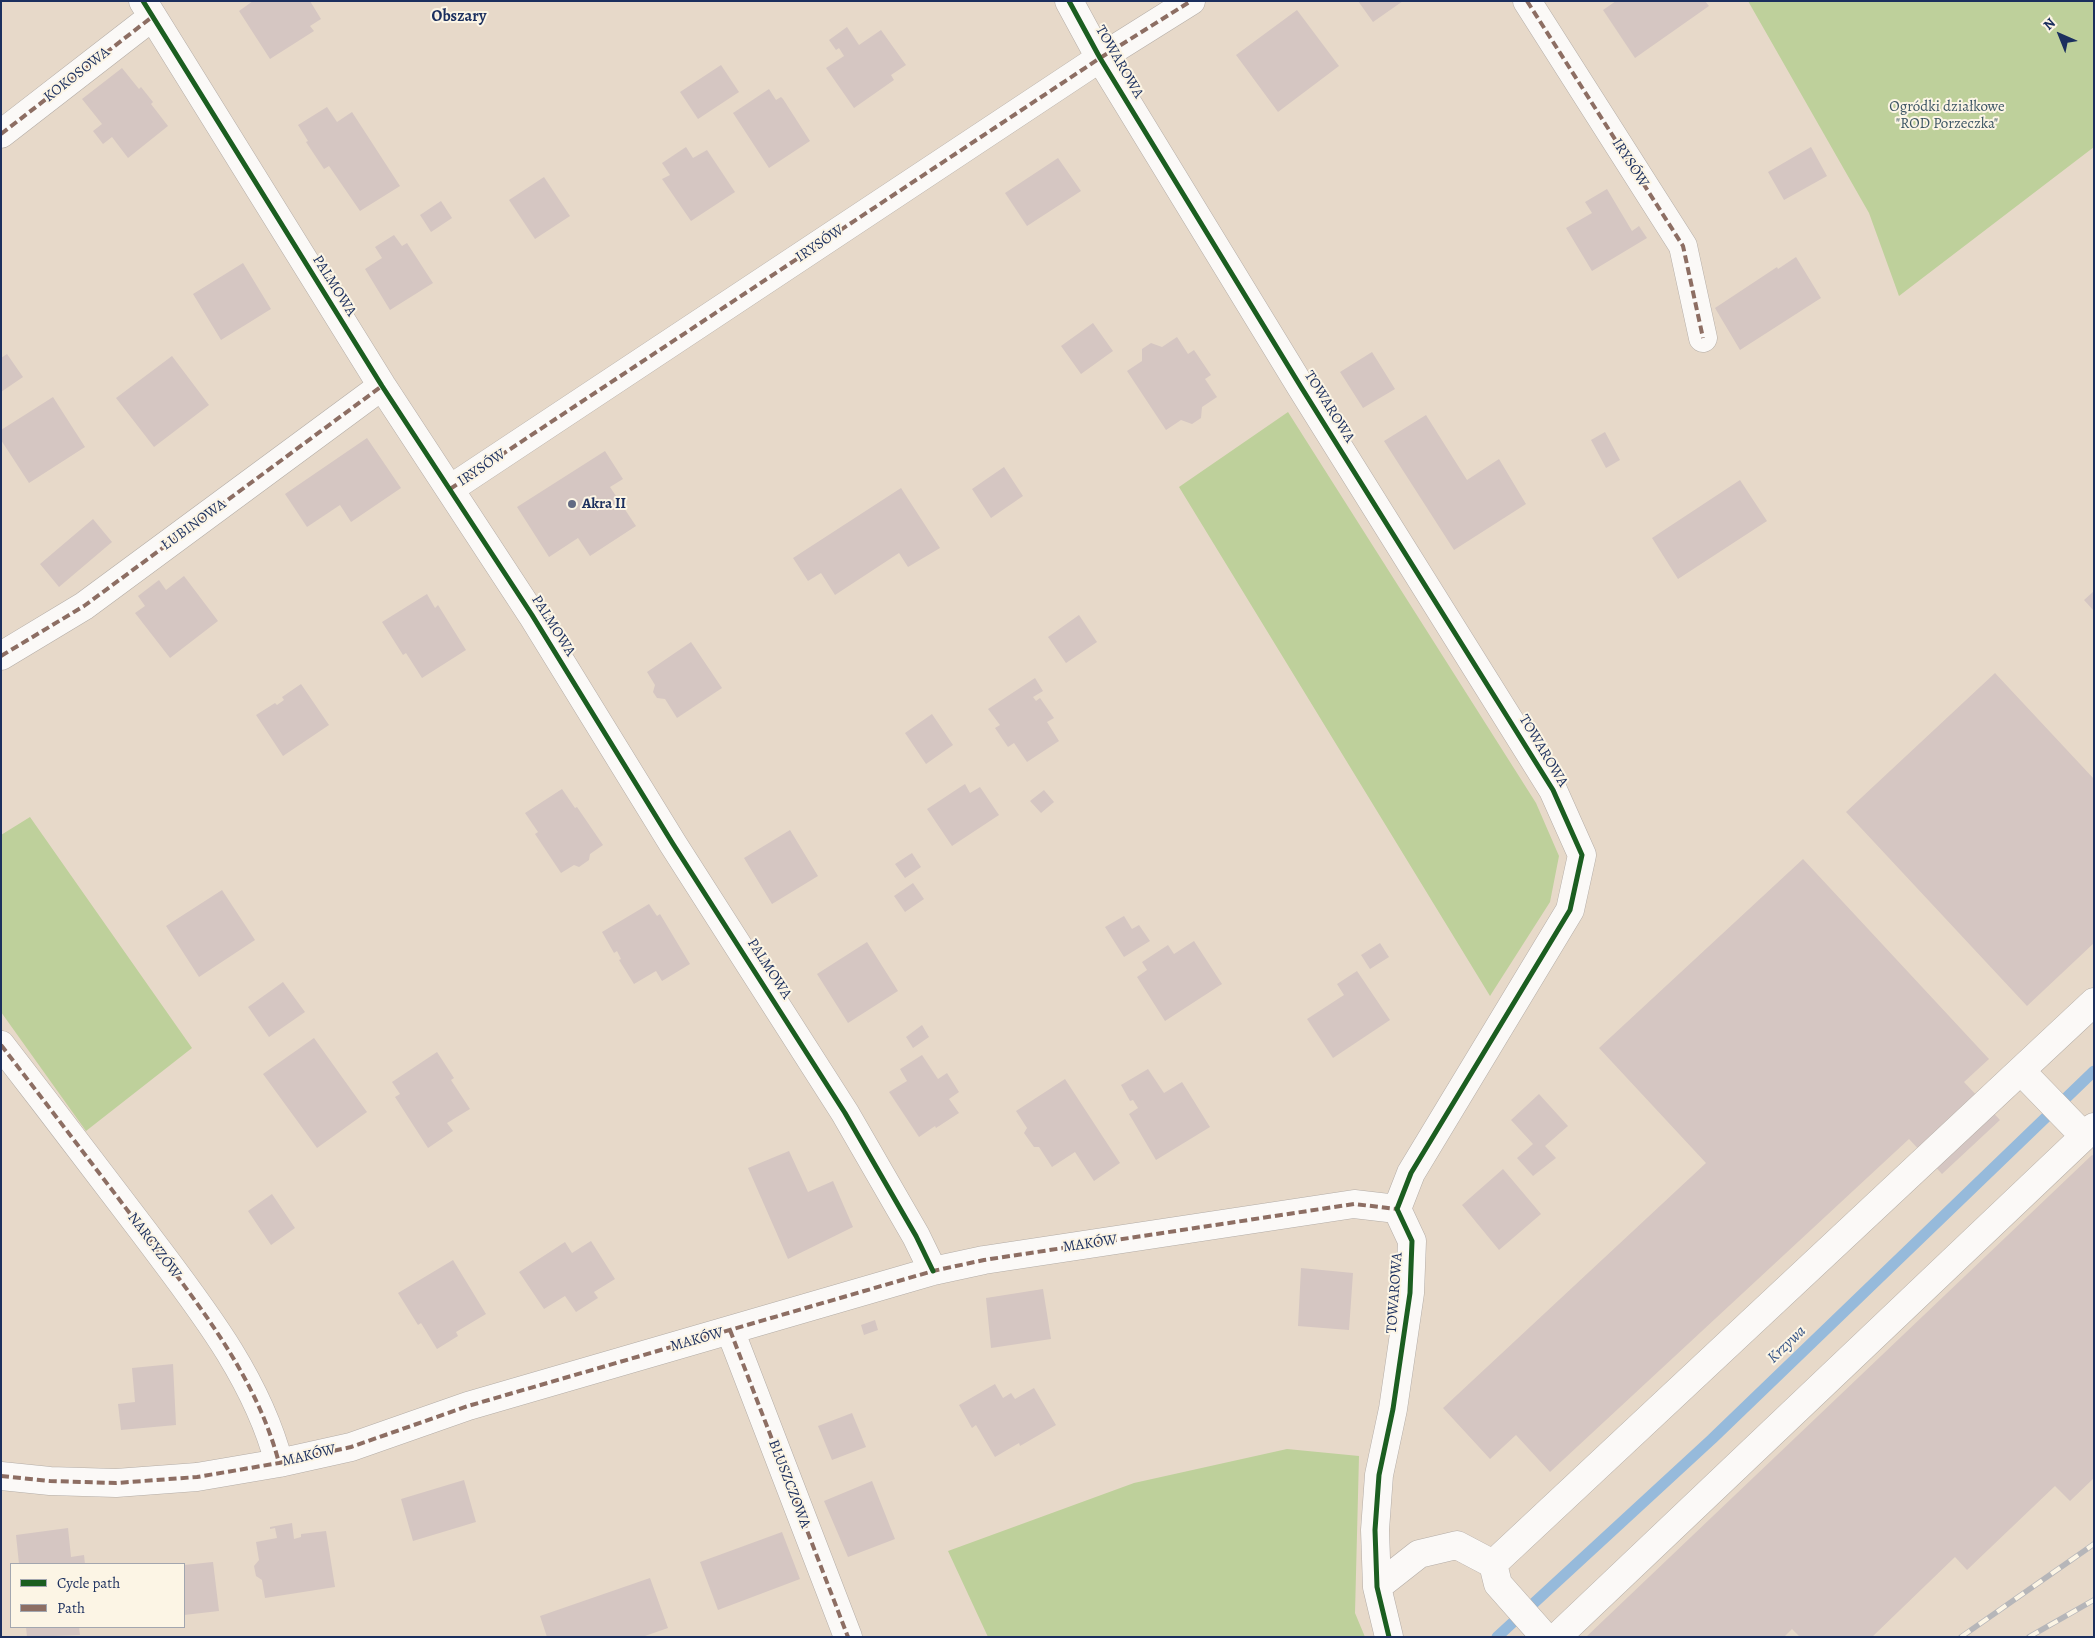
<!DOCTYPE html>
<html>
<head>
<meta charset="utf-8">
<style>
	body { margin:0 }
	#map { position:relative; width:2095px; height:1638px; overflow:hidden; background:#e7d9c9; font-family:Alegreya,serif }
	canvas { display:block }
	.frame { position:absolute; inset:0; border:2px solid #1b2f5e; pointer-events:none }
	.legend { position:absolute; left:10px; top:1563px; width:175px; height:65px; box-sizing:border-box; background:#fcf5e5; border:1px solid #a2a6af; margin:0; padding:6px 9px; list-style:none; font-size:15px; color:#1b2f5e }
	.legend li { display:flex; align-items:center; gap:10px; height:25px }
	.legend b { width:25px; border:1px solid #a2a6af }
	.north { position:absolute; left:2035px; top:10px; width:50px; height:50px; -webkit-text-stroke:4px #fcf5e5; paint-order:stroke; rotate:316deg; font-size:14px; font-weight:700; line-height:20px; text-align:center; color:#1b2f5e }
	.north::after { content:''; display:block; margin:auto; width:18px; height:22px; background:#1b2f5e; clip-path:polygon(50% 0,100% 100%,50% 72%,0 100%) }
</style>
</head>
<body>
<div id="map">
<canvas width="2095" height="1638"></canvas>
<div class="frame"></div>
<ul class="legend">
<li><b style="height:6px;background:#1b5e20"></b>Cycle path</li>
<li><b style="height:6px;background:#8d6e63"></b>Path</li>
</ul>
<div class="north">N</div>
</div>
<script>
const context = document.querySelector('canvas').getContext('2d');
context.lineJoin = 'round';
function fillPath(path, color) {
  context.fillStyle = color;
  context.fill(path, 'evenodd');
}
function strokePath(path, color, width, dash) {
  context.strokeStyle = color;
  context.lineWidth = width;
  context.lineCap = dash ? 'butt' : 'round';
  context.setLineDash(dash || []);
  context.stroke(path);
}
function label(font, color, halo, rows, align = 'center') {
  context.font = font + ' Alegreya,serif';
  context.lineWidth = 4;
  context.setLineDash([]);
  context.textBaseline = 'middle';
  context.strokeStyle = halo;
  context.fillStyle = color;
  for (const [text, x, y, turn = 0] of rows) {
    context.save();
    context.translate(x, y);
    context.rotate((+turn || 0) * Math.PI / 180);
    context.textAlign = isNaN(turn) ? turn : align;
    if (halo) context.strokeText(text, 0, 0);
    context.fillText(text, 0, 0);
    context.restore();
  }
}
fillPath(new Path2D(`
	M1748 1H2094V147L1899 296 1869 213Z
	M1288 412 1536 803 1559 856 1550 902 1490 996 1179 487Z
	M30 817 192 1048 86 1131 1 1012V835Z
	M1287 1449 1359 1456 1355 1613 1365 1637H988L948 1551 1134 1483Z`), '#bed09b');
strokePath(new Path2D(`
	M1497 1637 1712 1439 2094 1071`), '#96badb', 11);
fillPath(new Path2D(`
	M253 1H310L321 19 310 26 314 31 270 59 239 11Z
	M1358 1H1403L1373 22Z
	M1616 1H1705L1709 6 1635 58 1603 10Z
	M1297 10 1339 66 1278 112 1236 55Z
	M847 27 859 45 881 30 906 65 891 75 894 80 854 108 826 68 844 56 839 48 836 50 829 40Z
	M721 65 739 92 698 119 680 92Z
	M122 68 139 89 141 87 153 102 151 104 168 126 128 158 112 137 103 144 93 131 102 124 82 99Z
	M769 89 776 100 781 97 783 99 810 141 769 168 733 113Z
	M327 107 337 122 352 112 400 186 360 211 329 166 324 169 306 142 308 141 298 125Z
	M686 147 693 158 707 150 735 192 691 221 662 179 670 175 662 163Z
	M1811 147 1827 176 1784 200 1768 172Z
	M1058 158 1081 191 1027 226 1005 193Z
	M544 177 570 216 535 239 509 200Z
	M1607 189 1632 231 1639 226 1647 238 1592 271 1566 228 1592 213 1585 202Z
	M441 201 452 218 431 232 420 215Z
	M394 235 402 246 407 243 433 283 390 310 365 269 382 258 375 247Z
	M1796 257 1821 298 1740 350 1715 308 1777 267 1778 269Z
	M243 263 271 309 221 340 193 294Z
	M1093 323 1113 351 1081 374 1061 346Z
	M1177 337 1188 354 1194 350 1211 375 1205 379 1217 397 1202 407 1201 418 1192 424 1181 420 1166 430 1127 371 1142 361V349L1151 343 1162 347Z
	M1372 352 1395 389 1363 408 1340 372Z
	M7 354 23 377 1 392V358Z
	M172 356 209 405 154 447 116 398Z
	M53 397 85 447 29 483 1 440V430Z
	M1426 415 1467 480 1499 459 1526 504 1454 550 1384 441Z
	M1605 432 1620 460 1606 468 1591 440Z
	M367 438 401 488 351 522 340 505 307 527 285 494Z
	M605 451 623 479 610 487 636 526 590 556 578 538 549 557 517 507Z
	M1004 467 1023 496 991 518 972 489Z
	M1740 480 1767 521 1678 579 1652 538Z
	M901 488 940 548 908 567 899 553 835 595 821 573 808 581 793 558Z
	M93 519 112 542 59 587 40 564Z
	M184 576 218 621 170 658 135 613 145 606 138 596 159 580 166 590Z
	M2094 591V611L2084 600Z
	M427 594 435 608 438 605 466 650 422 678 406 653 403 655 382 622Z
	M1079 615 1097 642 1066 663 1048 637Z
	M691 642 722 688 677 718 665 699 657 698 653 692 655 685 647 672Z
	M1995 673 2094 779V943L2027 1006 1846 812Z
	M1035 678 1043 691 1033 697 1036 701 1040 698 1054 718 1047 722 1059 741 1027 762 1014 743 1008 747 995 728 1000 725 988 709Z
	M301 684 329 725 283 756 256 715 275 703 277 705 284 700 282 697Z
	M932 714 953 745 926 764 905 733Z
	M965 784 970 793 980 787 999 815 952 846 927 809Z
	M562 789 575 808 577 807 603 845 590 854 589 860 579 867 574 865 561 873 535 834 538 832 525 813Z
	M1044 790 1054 802 1041 813 1030 801Z
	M790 830 818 876 772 904 744 858Z
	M912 853 921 867 905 878 895 864Z
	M1803 859 1989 1059 1964 1082 2000 1120 1942 1174 1909 1139 1550 1472 1516 1435 1490 1459 1443 1408 1706 1163 1599 1048Z
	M913 883 924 899 905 912 894 896Z
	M222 890 255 940 199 977 166 926Z
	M649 904 657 916 660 914 690 964 662 981 656 971 634 984 619 960 621 959 617 951 614 953 602 932Z
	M1124 916 1132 929 1139 925 1150 941 1124 957 1105 927Z
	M1194 941 1222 984 1165 1021 1137 977 1147 970 1142 962 1168 945 1174 954Z
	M867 942 898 991 848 1023 817 974Z
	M1380 943 1389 957 1370 969 1361 955Z
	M1357 971 1390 1020 1333 1058 1307 1019 1344 995 1337 984Z
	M283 982 305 1012 269 1037 248 1007Z
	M922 1025 929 1037 913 1048 906 1037Z
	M314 1038 367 1112 317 1148 263 1074Z
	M437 1052 454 1078 451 1080 470 1109 447 1123 453 1131 428 1148 395 1097 400 1094 392 1082Z
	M922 1055 938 1079 947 1073 959 1092 949 1099 959 1113 936 1128 935 1126 919 1137 889 1092 907 1081 900 1069Z
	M1148 1069 1164 1093 1182 1082 1210 1127 1156 1160 1129 1114 1138 1108 1133 1100 1130 1101 1121 1085Z
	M1065 1079 1120 1163 1094 1181 1075 1152 1052 1167 1039 1147H1034L1024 1133 1027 1128 1016 1111Z
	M1539 1094 1568 1126 1545 1146 1556 1158 1533 1176 1517 1158 1533 1144 1511 1120Z
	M789 1151 808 1192 833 1181 853 1227 788 1259 748 1168Z
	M2092 1155 2094 1156V1478L2070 1501 2055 1486 1967 1570 1955 1557 1872 1637H1800L1792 1629 1784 1637H1586Z
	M1503 1169 1541 1214 1499 1250 1462 1205Z
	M272 1194 295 1228 271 1245 248 1211Z
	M591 1241 615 1279 594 1292 598 1298 576 1312 565 1296 544 1309 519 1272 565 1242 572 1253Z
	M453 1260 486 1314 456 1332 458 1336 437 1349 421 1323 418 1325 398 1293Z
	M1301 1268 1353 1273 1349 1330 1298 1326Z
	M1043 1289 1051 1339 991 1348 986 1298Z
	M875 1320 878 1330 864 1335 861 1325Z
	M173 1364 176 1425 121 1430 118 1404 135 1402 132 1368Z
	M995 1384 1003 1398 1011 1393 1015 1399 1034 1388 1056 1425 1020 1446 1019 1443 995 1457 976 1425 972 1428 959 1405Z
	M852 1413 866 1447 832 1460 818 1426Z
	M464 1480 476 1522 413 1541 401 1499Z
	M872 1481 895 1539 848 1557 824 1501Z
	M292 1523 294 1539 301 1537V1534L326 1531 335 1587 265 1598 262 1580 256 1576 254 1566 259 1560 256 1542 277 1538 275 1528 270 1529V1527Z
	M68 1528 71 1557 84 1555 85 1564H19L16 1535Z
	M782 1532 800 1579 718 1610 700 1562Z
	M213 1562 219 1611 184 1615V1565Z
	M650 1578 668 1628 642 1637H547L540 1616Z
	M26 1627H79L80 1635 27 1637Z`), '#d5c6c2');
const minor = new Path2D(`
	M143 1 382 386 532 615 673 844 845 1113 916 1236 933 1271
	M1069 1 1100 58 1301 387 1553 790 1582 855 1570 910 1411 1173 1397 1209 1412 1241 1410 1293 1393 1409 1379 1475 1375 1530 1377 1587 1389 1637
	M1527 1 1683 246 1703 338
	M1 134 152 17
	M450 489 1100 58 1191 1
	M1 656 84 606 382 386
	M1 1045C49 1107 96 1169 144 1232 197 1303 256 1375 279 1463
	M2021 1071 2084 1136
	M730 1330 848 1637
	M1 1476 50 1481 116 1483 197 1477 279 1463 351 1447 468 1406 933 1271 984 1260 1354 1204 1397 1209
	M1377 1587 1419 1554 1457 1545 1493 1564
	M1545 1637 1498 1584 1493 1564 2094 1002
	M1557 1637 2094 1127`);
strokePath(minor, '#b3aca6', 29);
strokePath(minor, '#fbf9f7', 28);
const rail = new Path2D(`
	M1961 1637 2094 1544
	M2029 1637 2094 1600`);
strokePath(rail, '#b6b6b9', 5.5);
strokePath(rail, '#fcf5e5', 4, [11]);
strokePath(new Path2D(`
	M1527 1 1683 246 1703 338
	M1 134 152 17
	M450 489 1100 58 1191 1
	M1 656 84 606 382 386
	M1 1045C49 1107 96 1169 144 1232 197 1303 256 1375 279 1463
	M730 1330 848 1637
	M1 1476 50 1481 116 1483 197 1477 279 1463 351 1447 468 1406 933 1271 984 1260 1354 1204 1397 1209`), '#8d6e63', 4, [8, 4]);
strokePath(new Path2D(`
	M143 1 382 386 532 615 673 844 845 1113 916 1236 933 1271
	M1069 1 1100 58 1301 387 1553 790 1582 855 1570 910 1411 1173 1397 1209 1412 1241 1410 1293 1393 1409 1379 1475 1375 1530 1377 1587 1389 1637`), '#1b5e20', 5);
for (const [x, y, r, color] of [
	[572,504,5,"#626a83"]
]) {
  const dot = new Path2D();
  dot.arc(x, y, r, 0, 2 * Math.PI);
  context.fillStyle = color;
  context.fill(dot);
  strokePath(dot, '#fcf5e5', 2);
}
label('15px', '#1b2f5e', '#fcf5e5', [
	["TOWAROWA",1119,62,60],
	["KOKOSOWA",77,75,-38],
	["IRYSÓW",1630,163,57],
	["IRYSÓW",820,244,-34],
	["PALMOWA",334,286,58],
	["TOWAROWA",1329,407,58],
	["IRYSÓW",482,468,-34],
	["ŁUBINOWA",194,525,-36],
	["PALMOWA",553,626,58],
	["TOWAROWA",1543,751,59],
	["PALMOWA",769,969,57],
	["MAKÓW",1090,1244,-8],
	["NARCYZÓW",154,1246,53],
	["TOWAROWA",1395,1293,-86],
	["MAKÓW",697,1340,-16],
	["MAKÓW",309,1456,-13],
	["BLUSZCZOWA",789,1484,69]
]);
label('15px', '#3c5564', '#fcf5e5', [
	["Ogródki działkowe",1947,107],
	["\"ROD Porzeczka\"",1947,124]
]);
label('bold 15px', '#1b2f5e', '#fcf5e5', [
	["Akra II",582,504]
], 'left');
label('bold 16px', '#1b2f5e', '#fcf5e5', [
	["Obszary",459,17]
]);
label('italic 16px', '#355486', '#fcf5e5', [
	["Krzywa",1787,1345,-44]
]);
</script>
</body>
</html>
